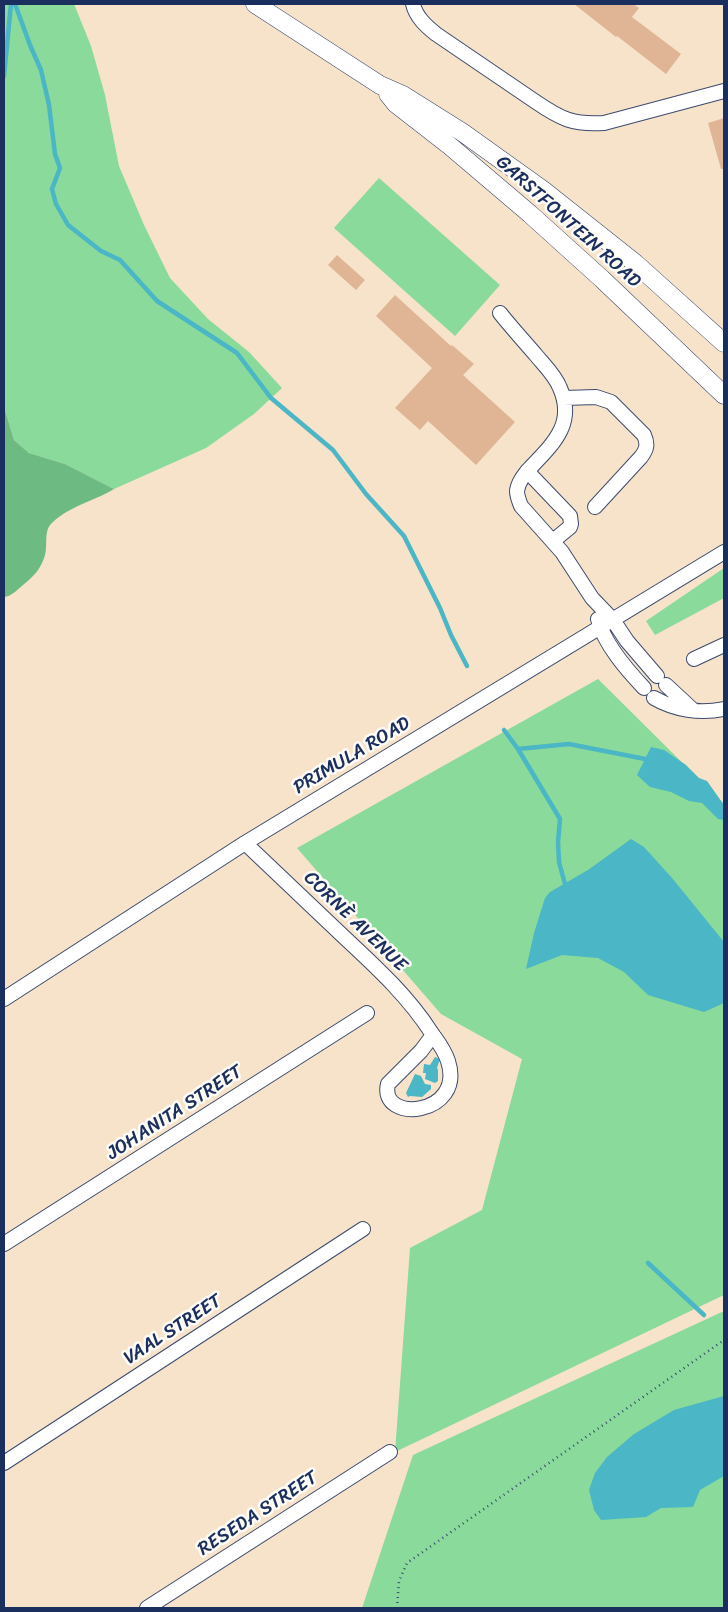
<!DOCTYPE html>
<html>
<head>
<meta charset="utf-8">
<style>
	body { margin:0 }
	#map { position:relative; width:728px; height:1612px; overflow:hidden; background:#f6e3ca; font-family:Sriracha,sans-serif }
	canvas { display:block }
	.frame { position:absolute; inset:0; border:5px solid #1b2f5e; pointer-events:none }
</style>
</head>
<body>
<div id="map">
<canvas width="728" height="1612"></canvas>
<div class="frame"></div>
</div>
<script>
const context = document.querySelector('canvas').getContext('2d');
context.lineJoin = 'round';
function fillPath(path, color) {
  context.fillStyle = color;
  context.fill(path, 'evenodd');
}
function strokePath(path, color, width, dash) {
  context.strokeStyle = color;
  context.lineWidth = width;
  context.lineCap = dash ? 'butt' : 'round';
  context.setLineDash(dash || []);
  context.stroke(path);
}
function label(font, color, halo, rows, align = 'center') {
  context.font = font + ' Sriracha,sans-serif';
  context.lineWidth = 5;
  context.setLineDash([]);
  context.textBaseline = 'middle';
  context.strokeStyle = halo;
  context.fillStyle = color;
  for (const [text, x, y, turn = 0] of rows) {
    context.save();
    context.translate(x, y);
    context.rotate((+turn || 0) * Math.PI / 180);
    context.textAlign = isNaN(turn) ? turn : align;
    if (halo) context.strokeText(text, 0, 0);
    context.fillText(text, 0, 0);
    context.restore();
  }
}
fillPath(new Path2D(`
	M4 4H74L91 46 105 95 119 166 144 225 170 278 208 319 249 352 282 388 254 414 206 448 114 489 65 464 29 453 14 440 4 407Z
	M379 178 500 285 455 336 334 228Z
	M724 568V598L655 635 646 621Z
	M598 679 724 804V1295L395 1452 410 1248 482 1210 522 1059 441 1014 297 848Z
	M724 1311V1608H362L413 1455Z`), '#89da9b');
fillPath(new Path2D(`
	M4 407 14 440 29 453 65 464 114 489C94 501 70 506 53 522 43 530 48 544 45 555 41 569 34 576 23 585 17 590 12 596 4 597Z`), '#6eba83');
fillPath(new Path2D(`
	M651 747 664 750 686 765 699 778 707 781 724 805V820L718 819 702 803 689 801 671 792 650 787 637 775Z
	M631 839 644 847 672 878 724 942V1003L704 1012 648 995 624 972 598 958 562 955 526 969 534 933 545 898 550 892 588 870Z
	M435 1057 440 1059 437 1068 438 1070V1081L435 1083 425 1079 426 1073H423L424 1064 430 1065Z
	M415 1074 421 1076 425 1084 431 1085V1089L422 1097 410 1096 408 1097 406 1093Z
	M724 1396V1476L700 1490 693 1507 661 1508 646 1517 601 1520 594 1510 589 1490 595 1473 607 1457 634 1434 674 1410Z`), '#4ab6c6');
strokePath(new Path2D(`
	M15 4 30 45 41 70 49 105 55 154 60 168 52 189 56 204 68 225 101 251 120 260 157 301 237 353 271 398 333 450 366 494 404 536 440 608 451 635 467 666
	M4 76 11 4
	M504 730 518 749 569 744 645 759 649 761
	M518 749 560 819 558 842 559 862 565 884
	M648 1263 704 1315`), '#4ab6c6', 4.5);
fillPath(new Path2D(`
	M574 4H633L639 8 632 17 681 54 666 74 617 36 616 37Z
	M724 118V169H721L708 123Z
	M337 255 365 280 356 290 328 265Z
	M395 295 451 346 452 345 474 364 463 375 515 422 476 465 428 421 420 430 395 408 432 368 376 316Z`), '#e0b596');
const minor = new Path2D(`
	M413 4C416 17 426 26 436 34L536 102C561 119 573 125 604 123L724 91
	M500 313C511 327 523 340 535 354 544 365 555 375 560 388 575 422 555 442 533 465 526 472 518 481 517 491 517 496 519 501 521 506L562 552 592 598 613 620 627 641 657 676
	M564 398 596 397 611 402 644 435C648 444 647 449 641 457L595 507
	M527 471 570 516 571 524 570 527 553 541
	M598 619C604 644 627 670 644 688
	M694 659 724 645
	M666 685 693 710
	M654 698C675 710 700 714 724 709
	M245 843C278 874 311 906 344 937 376 967 407 995 431 1032 438 1042 444 1049 448 1061 466 1116 378 1124 388 1084L421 1051 433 1035
	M4 999 245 843 724 552
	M4 1244 367 1013
	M4 1463 363 1229
	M147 1608 390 1452`);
const major = new Path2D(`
	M255 4 380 85 403 95 462 132 543 190 635 263 724 343
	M388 94 396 104 450 146 530 214 602 279 724 395`);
strokePath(minor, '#3c4a6e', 16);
strokePath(major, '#3c4a6e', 19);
strokePath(new Path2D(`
	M397 1608 399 1581 407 1563 724 1340`), '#3c4a6e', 2.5, [1, 4]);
strokePath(minor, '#fff', 14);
strokePath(major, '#fff', 18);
label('19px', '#1b2f5e', '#fdfcf7', [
	["GARSTFONTEIN ROAD",568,222,42],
	["PRIMULA ROAD",352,756,-31],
	["CORNÈ AVENUE",355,922,44],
	["JOHANITA STREET",175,1113,-33],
	["VAAL STREET",173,1330,-33],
	["RESEDA STREET",258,1514,-33]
]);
</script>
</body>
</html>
